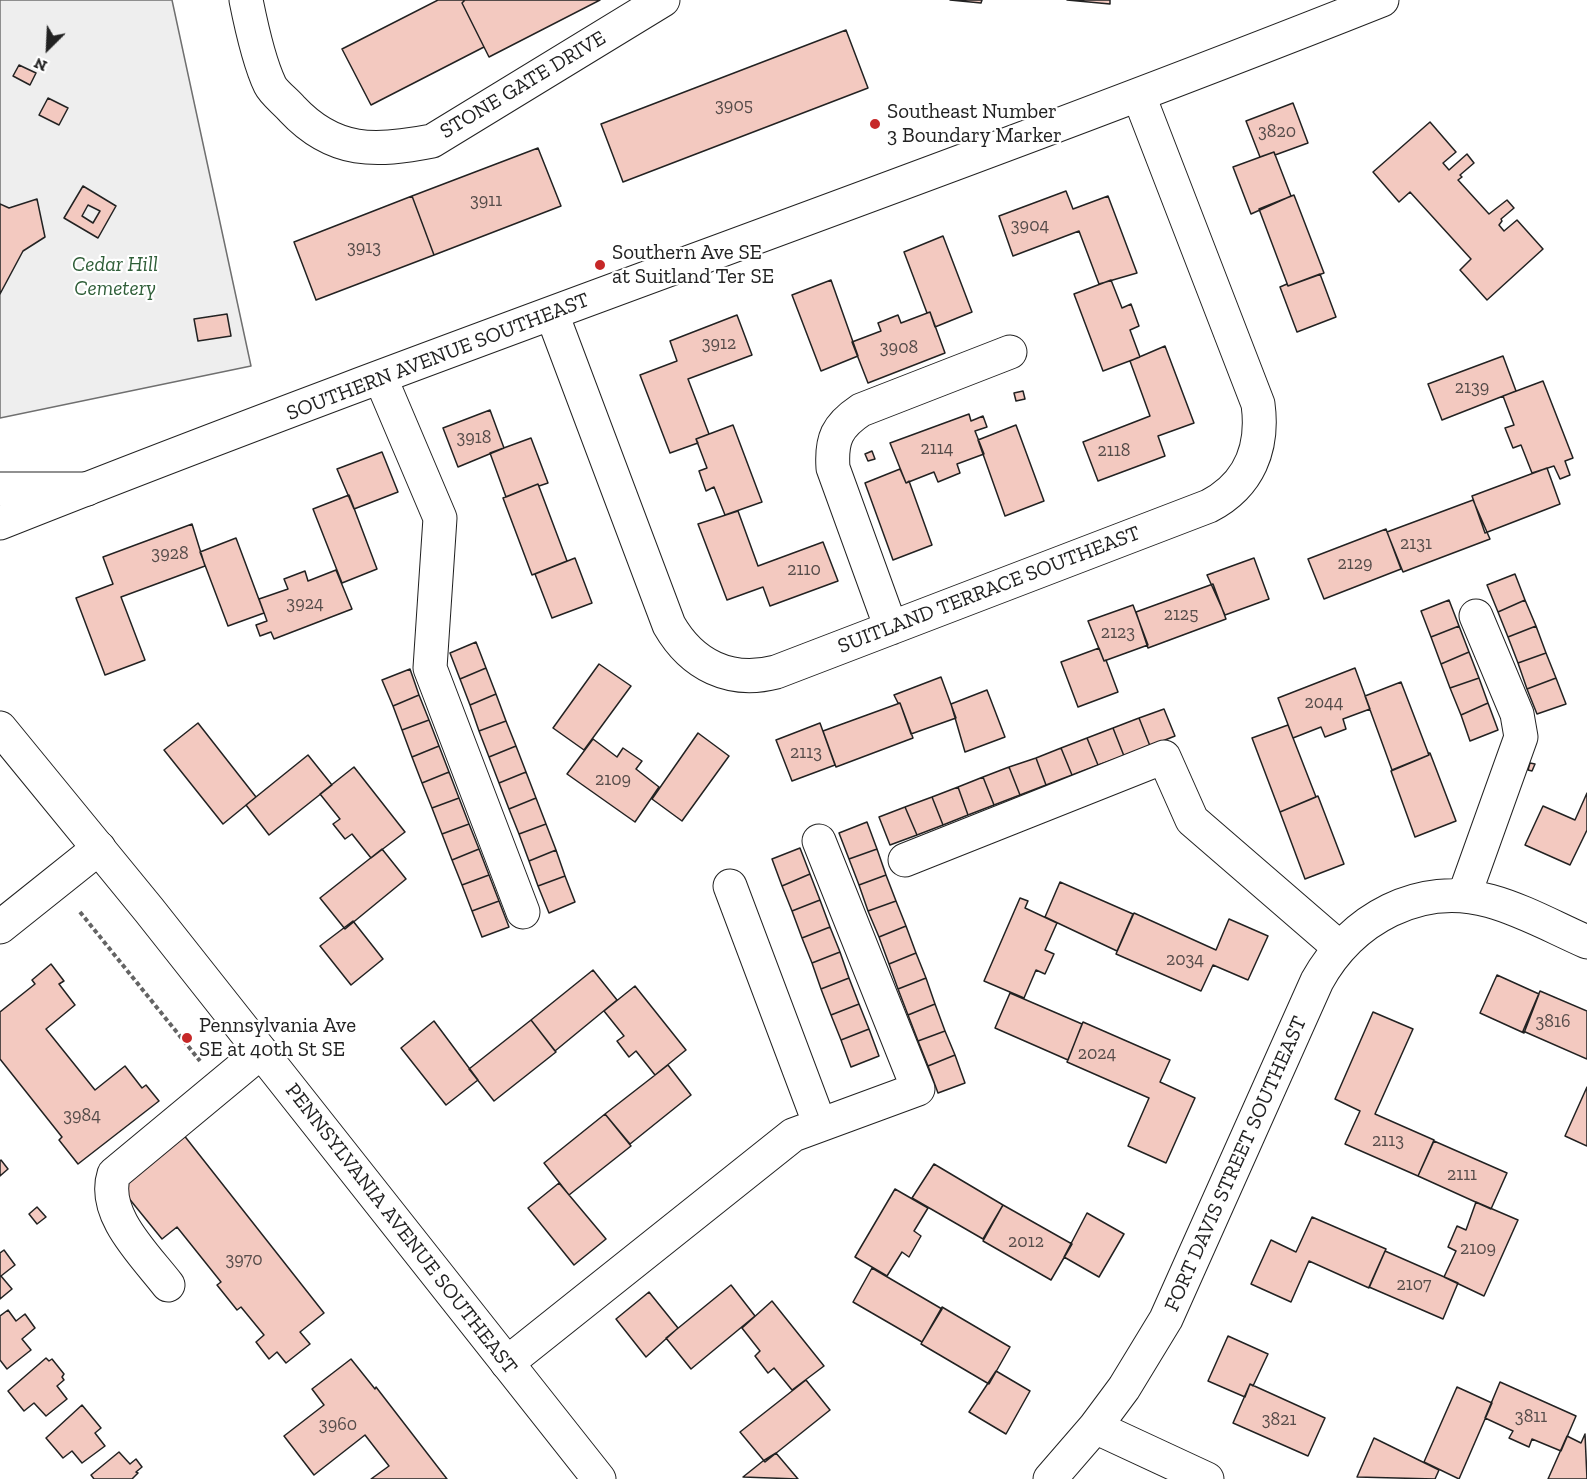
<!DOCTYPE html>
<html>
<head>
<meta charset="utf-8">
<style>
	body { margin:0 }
	#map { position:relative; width:1587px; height:1479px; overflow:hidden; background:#fff; font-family:"Zilla Slab",serif }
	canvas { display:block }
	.north { position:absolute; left:18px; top:18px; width:60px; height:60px; -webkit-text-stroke:4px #fff; paint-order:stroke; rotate:204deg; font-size:16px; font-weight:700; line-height:24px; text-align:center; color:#222 }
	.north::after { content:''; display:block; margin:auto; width:21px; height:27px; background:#222; clip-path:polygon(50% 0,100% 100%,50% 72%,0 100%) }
</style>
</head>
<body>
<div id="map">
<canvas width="1587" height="1479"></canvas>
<div class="north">N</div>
</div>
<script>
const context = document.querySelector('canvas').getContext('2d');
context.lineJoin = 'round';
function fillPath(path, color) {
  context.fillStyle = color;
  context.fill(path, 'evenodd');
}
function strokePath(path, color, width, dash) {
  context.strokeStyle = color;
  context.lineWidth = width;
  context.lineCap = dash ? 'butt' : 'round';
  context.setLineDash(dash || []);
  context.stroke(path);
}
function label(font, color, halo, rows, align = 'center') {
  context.font = font + ' "Zilla Slab",serif';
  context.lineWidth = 4.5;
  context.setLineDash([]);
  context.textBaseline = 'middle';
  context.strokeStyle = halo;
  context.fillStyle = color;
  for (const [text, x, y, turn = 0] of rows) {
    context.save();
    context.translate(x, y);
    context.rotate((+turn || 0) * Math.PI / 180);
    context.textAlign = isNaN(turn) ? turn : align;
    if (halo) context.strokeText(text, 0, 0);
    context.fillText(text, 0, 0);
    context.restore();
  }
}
const green = new Path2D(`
	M0 0H172L251 366 0 418Z`);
fillPath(green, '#eee');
strokePath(green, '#6f6f6f', 1.5);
const building = new Path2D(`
	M438 0H465L462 3 484 47 371 105 342 49Z
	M465 0H600L489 57 462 3Z
	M950 0H982L981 3Z
	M1067 0H1110V4Z
	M846 30 868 88 623 182 601 124Z
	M19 65 36 73 30 85 13 76Z
	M48 98 68 108 59 125 39 115Z
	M1293 103 1308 143 1275 155 1274 152 1260 157 1246 121Z
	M1430 122 1456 152 1443 163 1449 170 1467 154 1474 163 1460 175 1462 177 1458 180 1489 214 1507 200 1514 208 1501 219 1502 221 1499 225 1504 231 1517 220 1543 249 1487 300 1460 270 1471 259 1410 192 1399 202 1373 172Z
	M538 148 561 206 434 255 412 196Z
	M1274 152 1291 196 1251 214 1233 167Z
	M83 186 116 206 98 238 64 218ZM88 205 100 211 93 223 82 216Z
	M1066 191 1073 209 1108 196 1137 273 1099 284 1079 231 1013 256 999 216Z
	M1294 195 1324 273 1288 286 1259 209Z
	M412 196 434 255 316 300 294 242Z
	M37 199 45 237 23 251 0 294V204L9 208Z
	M943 236 972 312 935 327 930 312 927 313 904 252Z
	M1320 274 1336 317 1297 332 1280 287 1287 284 1288 286Z
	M831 280 858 356 821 371 792 295Z
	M1111 280 1122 308 1131 304 1139 326 1130 330 1140 357 1103 371 1074 294Z
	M930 312 945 353 868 383 852 342 881 331 878 323 898 315 901 323Z
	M227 314 231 336 198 341 194 319Z
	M737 315 752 355 688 379 709 434 696 439 698 443 670 453 640 375 677 361 670 341Z
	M1165 346 1194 423 1158 436 1165 456 1098 481 1083 442 1150 416 1130 361Z
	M1503 356 1516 391 1442 420 1428 384Z
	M1543 381 1573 458 1565 461 1570 475 1560 479 1554 466 1532 473 1521 445 1513 448 1505 428 1514 425 1503 396Z
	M1023 391 1025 399 1016 401 1014 393Z
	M490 410 504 448 458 467 443 428Z
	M969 414 971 421 983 416 987 427 975 431 984 454 957 464 960 473 938 482 934 472 906 483 890 443Z
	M733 425 762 502 725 515 714 487 706 491 699 471 707 468 696 439Z
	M1016 425 1044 501 1005 516 978 440Z
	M531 438 548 483 539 486 538 484 506 497 490 453Z
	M872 451 875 459 868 461 865 454Z
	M382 452 398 492 354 509 337 469Z
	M1547 468 1560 504 1485 533 1472 496Z
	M900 469 906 483 909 481 932 545 893 560 865 483Z
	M538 484 567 561 532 575 503 498Z
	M349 495 377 569 342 583 313 509Z
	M1473 500 1490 539 1403 572 1387 532Z
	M738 511 758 566 823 542 838 581 770 606 763 587 727 600 698 524Z
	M192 524 205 566 121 597 145 660 105 675 76 598 113 584 103 557Z
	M1386 529 1401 569 1324 599 1308 559Z
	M236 538 264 613 228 626 200 552Z
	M575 558 592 603 552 618 535 574Z
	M1254 558 1269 599 1225 615 1207 575Z
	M336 570 352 609 274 639 271 632 260 636 256 625 267 621 259 599 288 589 284 579 305 571 308 581Z
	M1515 574 1525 600 1498 612 1487 585Z
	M1213 584 1226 619 1148 648 1136 612Z
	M1449 600 1459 626 1431 637 1421 611Z
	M1525 600 1536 626 1508 637 1498 612Z
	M1133 605 1148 645 1104 661 1088 621Z
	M1459 626 1469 652 1441 664 1431 637Z
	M1536 626 1546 653 1518 663 1508 637Z
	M476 642 486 668 460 679 450 653Z
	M1099 648 1104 661 1106 660 1118 692 1078 707 1061 662Z
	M1469 652 1479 678 1450 688 1441 664Z
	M1546 653 1556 678 1527 689 1518 663Z
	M599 664 631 686 584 750 553 728Z
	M486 668 496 694 470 705 460 679Z
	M1355 668 1370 709 1343 719 1346 729 1325 737 1321 727 1293 738 1278 698Z
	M410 669 419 695 393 706 382 680Z
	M941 677 956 718 911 734 900 703H898L894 695Z
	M1479 678 1488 703 1461 715 1450 688Z
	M1556 678 1566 704 1537 714 1527 689Z
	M1401 682 1429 755 1392 770 1365 696Z
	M987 690 1005 737 965 752 951 704Z
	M496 694 506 721 479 731 470 705Z
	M419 695 429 720 402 730 393 706Z
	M900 703 913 738 836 767 823 731Z
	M1488 703 1498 730 1470 741 1461 715Z
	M1164 709 1175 736 1150 746 1139 718Z
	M1139 718 1150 746 1124 756 1113 728Z
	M429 720 439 746 412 757 402 730Z
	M506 721 516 746 489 757 479 731Z
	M198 723 256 797 223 824 164 750Z
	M820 723 835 765 792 781 776 740Z
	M1288 725 1316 797 1280 812 1252 738Z
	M1113 728 1124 756 1098 765 1087 738Z
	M698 733 729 756 682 821 652 799Z
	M1087 738 1098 765 1072 775 1061 748Z
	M593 739 617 757 623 748 642 761 636 769 659 787 635 822 567 774Z
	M439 746 449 772 422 783 412 757Z
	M516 746 526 772 499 783 489 757Z
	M1061 748 1072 775 1046 785 1036 758Z
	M1428 753H1430L1456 821 1415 837 1391 771 1429 755Z
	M308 755 332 785 269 835 246 805Z
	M1036 758 1046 785 1020 795 1009 767Z
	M1530 763 1535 764 1532 771 1528 770Z
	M354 767 405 832 371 858 352 834 345 839 333 824 340 819 320 794Z
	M1009 767 1020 795 994 805 983 777Z
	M449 772 459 798 432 808 422 783Z
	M526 772 536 798 509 809 499 783Z
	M983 777 994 805 968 815 958 787Z
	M958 787 968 815 943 825 932 797Z
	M1587 793V830L1570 865 1525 845 1543 806 1575 820Z
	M1318 796 1344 864 1305 879 1280 812Z
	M932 797 943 825 917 835 905 807Z
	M459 798 469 824 442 834 432 808Z
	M536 798 546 824 519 834 509 809Z
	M905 807 917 835 890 845 879 817Z
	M867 822 877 849 849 859 839 833Z
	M469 824 479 849 452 860 442 834Z
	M546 824 556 850 529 861 519 834Z
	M800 848 810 874 782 886 772 859Z
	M382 849 406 879 345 929 320 898Z
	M479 849 489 875 462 885 452 860Z
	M877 849 886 875 859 885 849 859Z
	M556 850 565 876 538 886 529 861Z
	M810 874 820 900 792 911 782 886Z
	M489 875 499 901 472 911 462 885Z
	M886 875 896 901 868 911 859 885Z
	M565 876 575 902 549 913 538 886Z
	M1060 882 1133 914 1117 951 1045 917Z
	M1020 898 1028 901 1025 908 1057 923 1045 950 1054 954 1045 974 1036 970 1024 998 984 981Z
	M820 900 830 927 802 938 792 911Z
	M499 901 509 927 482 937 472 911Z
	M896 901 906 926 879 937 868 911Z
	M1134 913 1216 950 1229 919 1268 936 1248 980 1213 965 1201 991 1116 954Z
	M353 921 383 959 351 985 320 946Z
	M906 926 916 953 889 964 879 937Z
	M830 927 840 952 812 963 802 938Z
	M840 952 849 978 821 989 812 963Z
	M916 953 926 978 898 989 889 964Z
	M51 964 64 981 59 984 75 1005 46 1029 95 1090 125 1066 142 1088 146 1085 159 1101 78 1164 59 1140 62 1137 0 1059V1012L35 984 32 980Z
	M593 970 617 1000 555 1051 531 1020Z
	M1497 975 1539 994 1524 1033 1480 1013Z
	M849 978 859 1004 831 1015 821 989Z
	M926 978 935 1004 908 1015 898 989Z
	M635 986 686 1050 655 1075 636 1051 629 1057 617 1041 624 1036 604 1011Z
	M1540 991 1587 1011V1059L1523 1031Z
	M1010 993 1082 1024 1068 1060 995 1028Z
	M859 1004 869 1029 841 1040 831 1015Z
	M935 1004 945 1031 918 1041 908 1015Z
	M1373 1012 1413 1029 1375 1114 1434 1140 1418 1176 1345 1144 1360 1111 1335 1099Z
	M531 1020 556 1052 494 1101 469 1069Z
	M434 1021 478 1080 446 1105 401 1048Z
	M1083 1022 1170 1060 1160 1082 1195 1098 1166 1163 1128 1146 1149 1098 1067 1062Z
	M869 1029 879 1056 851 1067 841 1040Z
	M945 1031 955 1055 928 1066 918 1041Z
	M955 1055 965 1083 938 1093 928 1066Z
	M668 1065 691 1095 630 1144 605 1114Z
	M1587 1087V1146L1565 1136Z
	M605 1114 631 1146 569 1195 544 1163Z
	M179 1129 324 1313 300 1332 310 1344 286 1363 277 1352 269 1359 256 1342 264 1335 241 1307 237 1310 217 1285 221 1282 177 1227 162 1239 114 1180Z
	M1434 1141 1507 1173 1491 1209 1418 1176Z
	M1 1160 8 1169 0 1176V1161Z
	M934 1164 1003 1205 983 1239 912 1198Z
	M559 1183 606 1239 574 1265 528 1208Z
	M895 1189 928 1208 914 1231 921 1236 909 1257 902 1252 887 1276 855 1257Z
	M1476 1202 1518 1220 1484 1296 1444 1277 1456 1251 1448 1247 1457 1226 1466 1230Z
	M1003 1205 1072 1244 1051 1280 983 1241Z
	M37 1207 46 1217 37 1224 29 1214Z
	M1087 1213 1124 1234 1099 1277 1064 1257Z
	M1312 1217 1386 1249 1369 1288 1309 1261 1291 1302 1251 1284 1271 1240 1296 1252Z
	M4 1250 15 1265 1 1276 12 1289 0 1299V1253Z
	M1385 1251 1458 1283 1443 1319 1369 1287Z
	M872 1268 942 1309 922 1342 853 1302Z
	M731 1285 755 1316 691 1369 666 1338Z
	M649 1292 678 1328 646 1357 616 1319Z
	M772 1301 824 1366 792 1390 774 1368 768 1373 755 1356 760 1351 742 1328Z
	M942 1307 1010 1347 989 1384 921 1344Z
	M8 1310 16 1321 25 1314 35 1328 22 1339 31 1350 7 1369 0 1360V1316Z
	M1228 1336 1268 1354 1253 1386 1250 1384 1245 1397 1208 1381Z
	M46 1358 49 1361 52 1359 64 1374 62 1377 64 1380 57 1386 67 1399 46 1416 34 1403 24 1411 8 1391Z
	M351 1359 375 1389 376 1387 447 1479H371L389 1466 365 1435 314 1475 284 1436 324 1405 312 1389Z
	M996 1371 1030 1391 1006 1434 969 1412Z
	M806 1380 830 1410 765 1462 740 1432Z
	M1500 1382 1576 1416 1561 1451 1532 1439 1529 1447 1509 1438 1513 1431 1485 1418Z
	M1250 1384 1325 1418 1308 1456 1233 1423Z
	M1457 1387 1492 1403 1459 1479 1424 1462Z
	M82 1405 101 1428 95 1433 105 1446 82 1463 72 1451 63 1458 46 1438Z
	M1585 1434 1587 1479H1548L1567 1436 1581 1443Z
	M1374 1438 1439 1470 1435 1479 1357 1477Z
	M119 1452 130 1464 136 1459 142 1467 136 1472 138 1473 132 1479H94L91 1475Z
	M776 1453 798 1479 743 1477 763 1461Z`);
fillPath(building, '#f3c9c0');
strokePath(building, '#222', 1.5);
const minor = new Path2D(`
	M246 0C251 25 259 62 270 85 274 93 285 101 292 109 334 154 376 152 432 141L663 0
	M552 314 669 625C692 665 730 684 776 672L1209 506C1249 485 1264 448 1258 404L1139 96
	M381 379 440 518 430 668 523 912
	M891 628 833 468C831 439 837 426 861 410L1010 352
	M905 860 1164 757 1192 820 1340 948
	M730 886 820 1125
	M1464 896 1521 737 1517 714 1476 616
	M0 927 99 848
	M168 1285C145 1255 101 1214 114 1174L261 1052
	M507 1363 793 1135 918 1089 819 841
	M1095 1427 1207 1479
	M1050 1479 1095 1427 1124 1388 1166 1319 1317 981C1351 919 1420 881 1490 901 1523 910 1555 928 1587 942`);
const major = new Path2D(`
	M0 523C458 341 924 182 1382 0`);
const highway = new Path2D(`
	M0 489H87
	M0 728 149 910 599 1479`);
strokePath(minor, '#222', 35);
strokePath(major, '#222', 35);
strokePath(highway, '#222', 35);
strokePath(new Path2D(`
	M80 912 200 1061`), '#646464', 4, [4.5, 3]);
strokePath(minor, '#fff', 33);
strokePath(major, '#fff', 33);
strokePath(highway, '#fff', 33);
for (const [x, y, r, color] of [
	[875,124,6,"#c62828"],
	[600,265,6,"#c62828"],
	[187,1038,6,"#c62828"]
]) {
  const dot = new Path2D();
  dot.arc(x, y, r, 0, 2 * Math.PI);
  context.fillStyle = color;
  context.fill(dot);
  strokePath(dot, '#fff', 2);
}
label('18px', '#564c4a', null, [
	["3905",734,106],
	["3820",1277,132],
	["3911",486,201],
	["3904",1030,226],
	["3913",364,248],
	["3912",719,344],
	["3908",899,348],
	["2139",1472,388],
	["3918",474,438],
	["2114",937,449],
	["2118",1114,451],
	["2131",1416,544],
	["3928",170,554],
	["2129",1355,564],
	["2110",804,570],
	["3924",305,604],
	["2125",1181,615],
	["2123",1118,633],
	["2044",1324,703],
	["2113",806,753],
	["2109",613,780],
	["2034",1185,960],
	["3816",1553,1022],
	["2024",1097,1054],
	["3984",82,1116],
	["2113",1388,1141],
	["2111",1462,1175],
	["2012",1026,1242],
	["2109",1478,1249],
	["3970",244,1260],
	["2107",1414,1285],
	["3811",1531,1417],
	["3821",1279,1420],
	["3960",338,1425]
]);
label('21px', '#222', '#fff', [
	["STONE GATE DRIVE",523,85,-31],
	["SOUTHERN AVENUE SOUTHEAST",438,357,-21],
	["SUITLAND TERRACE SOUTHEAST",989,590,-21],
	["FORT DAVIS STREET SOUTHEAST",1236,1164,-66],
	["PENNSYLVANIA AVENUE SOUTHEAST",401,1229,52]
]);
label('21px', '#222', '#fff', [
	["Southeast Number",887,112],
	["3 Boundary Marker",887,136],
	["Southern Ave SE",612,253],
	["at Suitland Ter SE",612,277],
	["Pennsylvania Ave",199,1026],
	["SE at 40th St SE",199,1050]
], 'left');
label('italic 21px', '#2f5e38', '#fff', [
	["Cedar Hill",115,265],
	["Cemetery",115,289]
]);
</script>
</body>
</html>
